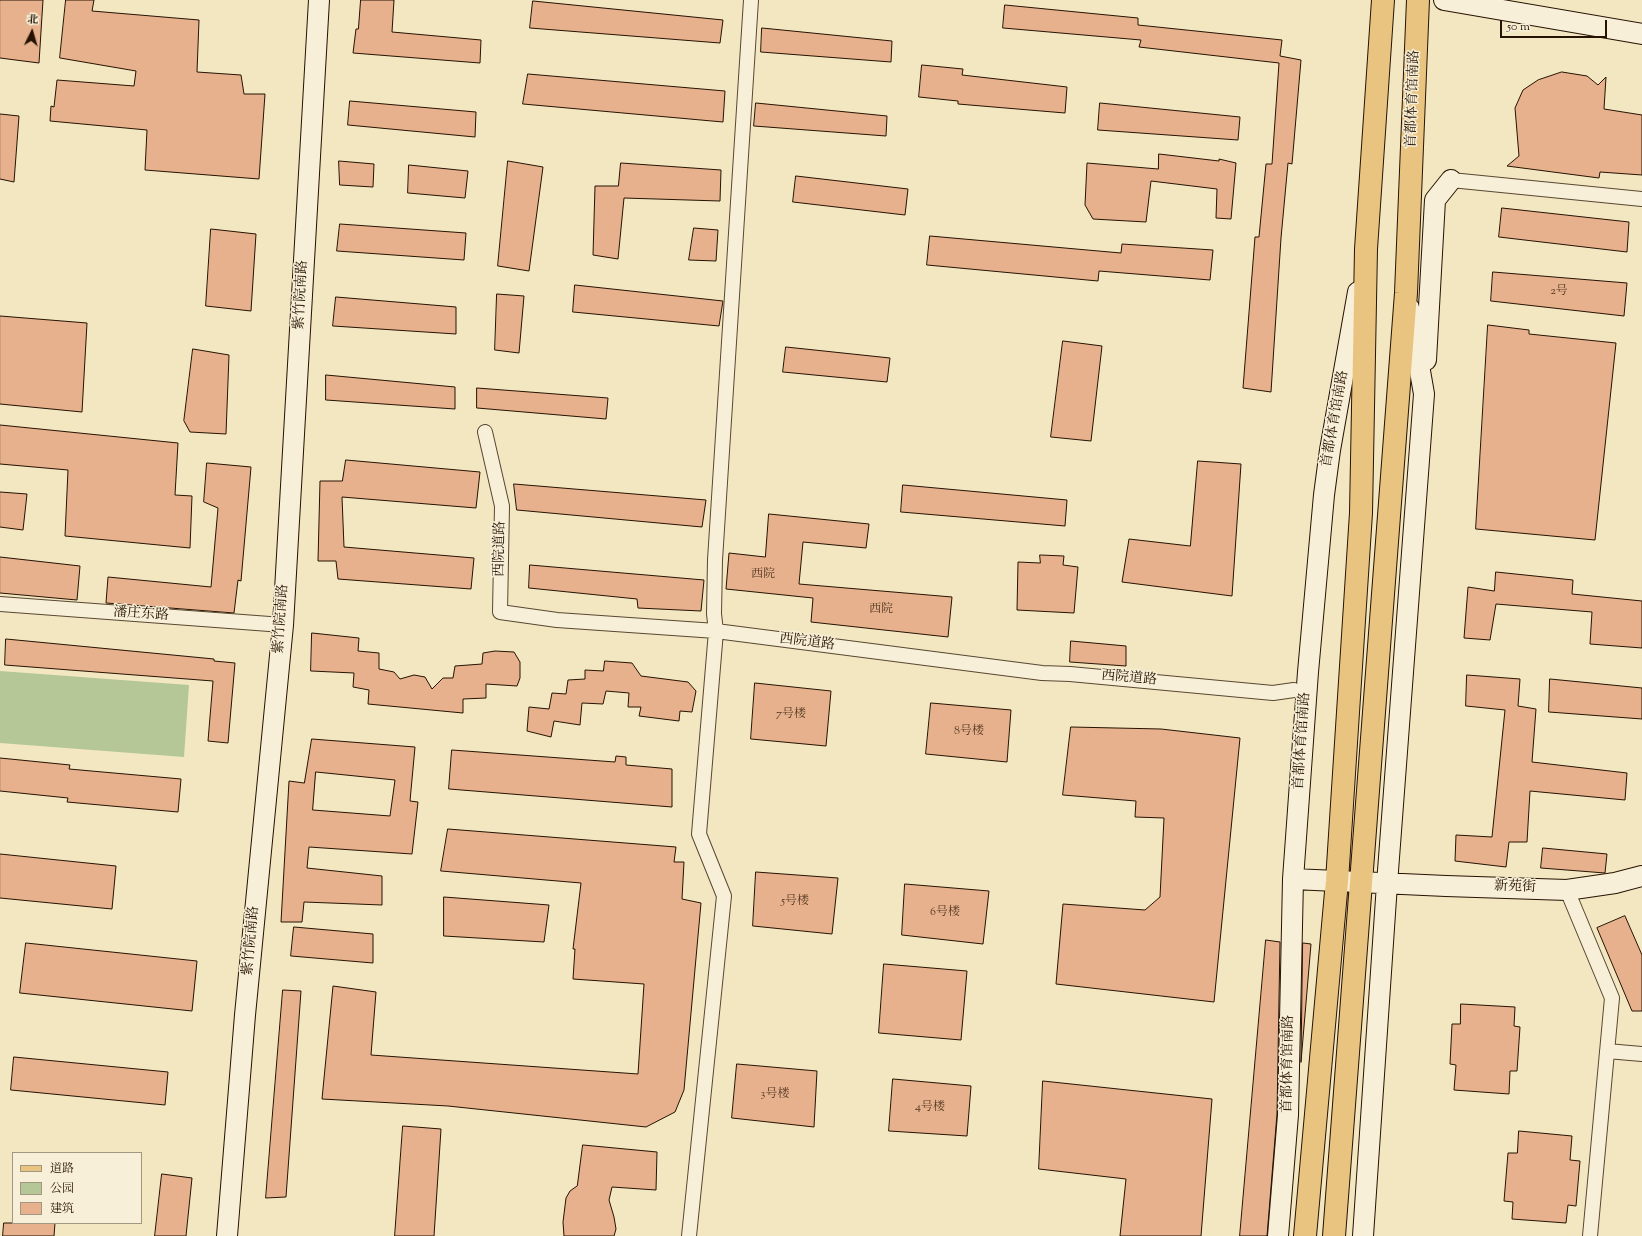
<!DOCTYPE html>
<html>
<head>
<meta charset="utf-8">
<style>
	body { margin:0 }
	#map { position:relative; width:1642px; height:1236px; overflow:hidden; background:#f2e7c1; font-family:"Sorts Mill Goudy","Noto Serif SC",serif }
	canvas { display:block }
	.legend { position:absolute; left:12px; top:1152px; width:130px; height:72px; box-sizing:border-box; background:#f7efd7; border:1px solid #a39782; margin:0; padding:5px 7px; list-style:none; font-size:12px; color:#261202 }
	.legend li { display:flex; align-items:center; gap:8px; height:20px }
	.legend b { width:20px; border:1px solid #a39782 }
	.north { position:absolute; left:12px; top:12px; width:40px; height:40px; -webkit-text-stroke:3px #f7efd7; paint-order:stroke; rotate:5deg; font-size:11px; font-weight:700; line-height:16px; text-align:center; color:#261202 }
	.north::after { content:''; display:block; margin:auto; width:14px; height:18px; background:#261202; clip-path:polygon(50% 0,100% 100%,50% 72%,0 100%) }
	.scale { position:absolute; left:1500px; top:20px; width:107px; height:18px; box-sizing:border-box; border:2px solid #261202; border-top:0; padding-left:5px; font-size:12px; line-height:14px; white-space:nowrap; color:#261202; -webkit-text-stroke:3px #f7efd7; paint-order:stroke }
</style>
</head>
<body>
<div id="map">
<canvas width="1642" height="1236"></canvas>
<ul class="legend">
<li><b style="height:5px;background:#e9c480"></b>道路</li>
<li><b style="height:11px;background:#b6c797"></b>公园</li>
<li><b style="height:11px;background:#e6b18c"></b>建筑</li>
</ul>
<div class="north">北</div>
<div class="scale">50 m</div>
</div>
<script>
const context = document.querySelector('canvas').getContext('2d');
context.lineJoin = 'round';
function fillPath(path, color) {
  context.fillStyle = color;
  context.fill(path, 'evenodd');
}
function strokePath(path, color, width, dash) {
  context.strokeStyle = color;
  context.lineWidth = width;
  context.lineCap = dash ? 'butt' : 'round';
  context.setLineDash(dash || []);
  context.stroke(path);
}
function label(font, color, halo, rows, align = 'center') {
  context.font = font + ' "Sorts Mill Goudy","Noto Serif SC",serif';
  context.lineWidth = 3;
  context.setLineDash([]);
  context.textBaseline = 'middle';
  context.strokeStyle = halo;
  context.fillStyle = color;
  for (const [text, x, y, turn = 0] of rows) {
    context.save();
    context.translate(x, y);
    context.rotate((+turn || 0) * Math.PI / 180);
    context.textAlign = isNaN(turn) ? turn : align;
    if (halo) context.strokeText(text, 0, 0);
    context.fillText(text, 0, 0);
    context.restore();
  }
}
fillPath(new Path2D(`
	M0 671 189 685 184 757 0 743Z`), '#b6c797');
const building = new Path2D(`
	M0 0H43L39 63 0 58Z
	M66 0H94L92 11 199 20 197 72 241 75 244 94H265L259 179 145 170 147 130 50 121 51 106 54 107 57 80 134 86 136 71 60 58Z
	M361 0H394L392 32 481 40 480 63 353 53 356 29H358Z
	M533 1 723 20 720 43 530 28Z
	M1005 5 1138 18V25L1282 40 1280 56 1301 60 1292 164 1288 163 1281 238 1271 392 1243 388 1255 237H1259L1266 164H1272L1279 63 1139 47 1141 40 1003 28Z
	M762 28 892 41 891 62 761 52Z
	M922 65 963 69 962 75 1067 87 1065 113 958 104V101L919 97Z
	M1562 72 1587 76 1598 85 1606 77 1604 109 1642 115V175L1600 172 1599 178 1507 166 1519 156 1515 108 1523 90 1538 80Z
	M528 74 725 91 723 122 523 104Z
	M350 101 476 112 475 137 348 125Z
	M756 103 887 116 886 136 754 126Z
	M1100 103 1240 117 1238 140 1098 130Z
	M0 114 19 116 14 182 0 179Z
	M1159 154 1219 161V159L1236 163 1231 219 1216 218 1217 189 1151 181 1146 222 1093 219 1085 205 1087 163 1158 169Z
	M339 161 374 164 373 187 340 185Z
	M508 161 543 167 529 271 498 266Z
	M621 163 721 170 720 201 624 198 618 259 593 255 595 186H618Z
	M409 165 468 171 465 198 408 193Z
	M796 176 908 189 905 215 793 202Z
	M1502 208 1629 222 1627 252 1499 237Z
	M340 224 466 233 464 260 337 251Z
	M694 228 718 230 716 261 689 260Z
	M211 229 256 234 251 311 206 306Z
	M930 236 1121 253 1122 244 1213 250 1210 280 1099 271 1098 281 927 265Z
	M1493 272 1627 283 1624 316 1491 301Z
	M575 285 723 301 719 326 573 312Z
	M497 294 524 296 519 353 495 350Z
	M336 297 456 307V334L333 326Z
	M0 316 87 323 82 412 0 404Z
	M1488 325 1529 330V334L1616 343 1595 540 1476 529Z
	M1063 341 1102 346 1091 441 1051 437Z
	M786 347 890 358 887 382 783 372Z
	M193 349 229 355 226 434 190 432 184 421Z
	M326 375 455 387V409L326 400Z
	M477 388 608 398 606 419 477 408Z
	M0 425 178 443 175 495 192 496 190 548 65 536 68 470 0 464Z
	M346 460 480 472 476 508 342 497 344 547 474 558 471 589 338 579 336 561H318L320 481H342Z
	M1198 461 1241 464 1232 596 1122 582 1129 539 1190 546Z
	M207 463 251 467 241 581 238 580 234 613 106 603 108 577 211 587 218 508 204 502Z
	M514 484 706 500 702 527 517 510Z
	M903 485 1067 500 1065 526 901 512Z
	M0 492 27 494 23 530 0 527Z
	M769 514 869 524 866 548 803 542 799 584 952 597 948 637 811 622 813 598 726 589 729 553 765 557Z
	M1040 555 1064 556 1063 565 1078 567 1074 613 1017 610 1018 562 1040 563Z
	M0 557 80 566 77 600 0 593Z
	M530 565 704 580 701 611 638 608 637 599 529 588Z
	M1496 572 1573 580 1572 594 1642 601V648L1590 644 1592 612 1496 604 1490 640 1464 638 1468 587 1494 591Z
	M312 633 359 638 358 651 379 653V669L394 672 400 679 414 675 425 677 432 689 443 678H453L455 666 482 664 483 653 495 651 514 652 520 662V678L517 686 486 684V698L463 699V713L368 704 369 690 353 687 354 673 311 671Z
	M6 639 214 659V661L235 663 228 743 208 741 213 681 5 665Z
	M1071 641 1126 646V666L1070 662Z
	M605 661 632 663 641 676 688 682 696 691 692 712 680 711 679 721 639 716 641 707H628L629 693 606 691 603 704 582 703 580 725 554 721 551 737 527 731 529 707 549 709 552 693 566 694 568 680 585 679V670L603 671Z
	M1467 675 1520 679 1518 706 1536 709 1532 762 1627 773 1625 800 1530 791 1527 842H1509L1506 867 1455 861 1456 835 1492 837 1505 710 1466 706Z
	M1550 679 1642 688V719L1549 712Z
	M755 683 831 691 826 746 751 739Z
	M931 703 1011 710 1007 762 926 754Z
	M1071 727 1161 729 1240 738 1214 1002 1056 984 1063 904 1145 910 1160 897 1164 818 1135 817 1136 801 1063 795Z
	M312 739 415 747 410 801 418 802 412 854 309 847 307 868 382 876V905L304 902 302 922H281L289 781 304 783ZM316 772 395 780 390 816 313 810Z
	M452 750 615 762 616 756 626 757V765L672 769V807L449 789Z
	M0 758 70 765 69 769 181 779 178 812 67 802 68 798 0 791Z
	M448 829 676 847 674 862H684L682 899 701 903 684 1090 675 1112 646 1127 448 1106 322 1099 333 986 376 992 371 1055 638 1074 644 984 573 979 575 949H573L581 883 441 871Z
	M1543 848 1607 854 1605 873 1541 868Z
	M0 854 116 866 112 909 0 898Z
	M756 872 838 878 832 934 753 926Z
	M905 884 989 891 983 944 902 935Z
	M444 897 549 905 544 942 444 936Z
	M1625 916 1642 955V1011H1632L1597 928Z
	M294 927 373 934V963L291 956Z
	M1266 940 1280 942 1277 1114 1267 1236H1240Z
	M26 943 197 961 192 1011 20 993Z
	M1303 943 1311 944 1301 1062Z
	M884 964 967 971 961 1040 879 1033Z
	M283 990 301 991 286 1197 266 1198Z
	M1461 1004 1515 1007 1514 1026 1520 1027 1517 1071H1510L1509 1094 1454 1090 1456 1065 1450 1064 1452 1024H1460Z
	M14 1057 168 1072 165 1105 11 1090Z
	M737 1064 817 1071 814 1127 732 1118Z
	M893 1079 971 1086 967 1136 889 1131Z
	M1043 1081 1212 1099 1201 1236H1120L1126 1179 1039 1169Z
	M403 1126 441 1129 434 1236H395Z
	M1519 1131 1572 1136 1570 1160 1580 1161 1576 1206 1568 1205 1566 1223 1512 1219 1513 1202 1504 1201 1508 1153H1517Z
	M583 1145 657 1152 656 1190 612 1187 609 1200 614 1217 616 1229 614 1236H564L563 1222 566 1198 570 1191 577 1186Z
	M162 1174 192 1178 186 1236H155Z
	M4 1223H55L54 1236H3Z`);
fillPath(building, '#e6b18c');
strokePath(building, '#261202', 1);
const street = new Path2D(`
	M1451 180 1642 199
	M485 432 502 506 500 612 557 620 716 631 1042 673 1070 674 1273 693 1294 690
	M0 604 283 625
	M1567 890 1612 998 1590 1236
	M1607 1051 1642 1054
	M689 1236 724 896 699 834 716 631 714 614 715 560 751 0`);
const secondary = new Path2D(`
	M1444 0 1642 34
	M1426 360 1435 200 1451 180
	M1293 879 1446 886 1567 890 1615 883 1642 876
	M227 1236 245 1015 283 625 319 0
	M1278 1236 1288 1115 1293 879 1308 672 1324 495 1330 450 1358 292
	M1363 1236 1387 884 1424 394 1409 308`);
const primary = new Path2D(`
	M1305 1236 1337 881 1361 513 1366 249 1383 0
	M1334 1236 1406 293 1418 0`);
strokePath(street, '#594732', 16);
strokePath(secondary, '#261202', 22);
strokePath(primary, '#261202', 24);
strokePath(street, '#f7efd7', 14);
strokePath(secondary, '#f7efd7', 20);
strokePath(primary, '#e9c480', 22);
label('12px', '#563a24', null, [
	["2号",1559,292],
	["西院",763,575],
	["西院",881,610],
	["7号楼",791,715],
	["8号楼",969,732],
	["5号楼",795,902],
	["6号楼",945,913],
	["3号楼",775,1095],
	["4号楼",930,1108]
]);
label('14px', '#261202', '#f7efd7', [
	["首都体育馆南路",1414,99,-88],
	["紫竹院南路",302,295,-87],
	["首都体育馆南路",1336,419,-80],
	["西院道路",501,549,-89],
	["潘庄东路",141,615,4],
	["紫竹院南路",282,619,-86],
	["西院道路",807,643,7],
	["西院道路",1129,679,5],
	["首都体育馆南路",1303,741,-86],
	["新苑街",1515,888,2],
	["紫竹院南路",252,941,-85],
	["首都体育馆南路",1289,1064,-89]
]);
</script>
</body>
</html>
